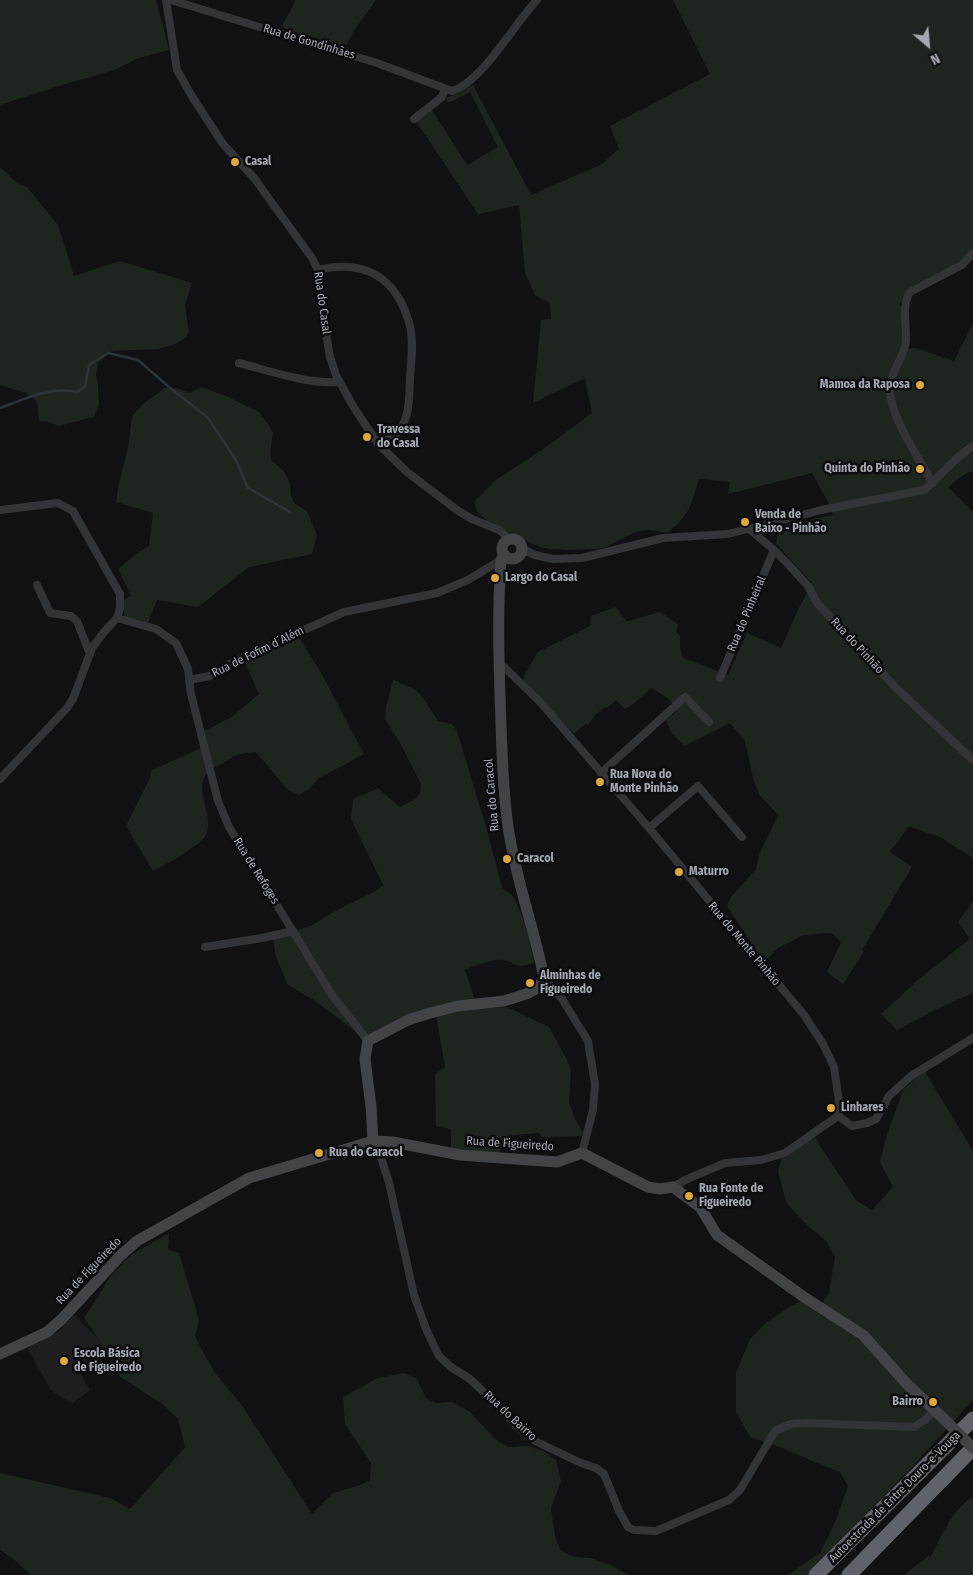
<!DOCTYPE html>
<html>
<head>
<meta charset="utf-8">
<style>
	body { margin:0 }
	#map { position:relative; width:973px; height:1575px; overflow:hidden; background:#111113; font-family:"Fira Sans Condensed",sans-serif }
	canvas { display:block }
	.north { position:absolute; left:903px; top:20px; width:50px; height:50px; -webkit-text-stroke:4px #0c0c0e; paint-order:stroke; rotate:153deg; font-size:14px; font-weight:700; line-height:20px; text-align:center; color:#a4a8b2 }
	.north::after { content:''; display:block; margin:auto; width:18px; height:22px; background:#a4a8b2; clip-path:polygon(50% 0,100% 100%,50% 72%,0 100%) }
</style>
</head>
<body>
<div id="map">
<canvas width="973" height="1575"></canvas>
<div class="north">N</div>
</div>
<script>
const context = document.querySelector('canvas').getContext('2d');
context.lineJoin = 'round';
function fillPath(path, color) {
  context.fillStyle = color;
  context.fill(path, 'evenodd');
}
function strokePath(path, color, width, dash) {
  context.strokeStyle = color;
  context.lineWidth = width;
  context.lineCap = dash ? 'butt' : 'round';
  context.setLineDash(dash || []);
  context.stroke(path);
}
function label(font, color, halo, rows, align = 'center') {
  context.font = font + ' "Fira Sans Condensed",sans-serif';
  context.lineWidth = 5;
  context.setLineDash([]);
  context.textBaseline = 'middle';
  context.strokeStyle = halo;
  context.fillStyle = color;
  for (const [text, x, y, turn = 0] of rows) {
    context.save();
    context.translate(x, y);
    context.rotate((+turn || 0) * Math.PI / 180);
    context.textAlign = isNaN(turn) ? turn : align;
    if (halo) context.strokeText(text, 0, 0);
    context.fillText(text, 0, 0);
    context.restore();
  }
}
fillPath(new Path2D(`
	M74 1315 109 1350 80 1372 90 1390 72 1404 51 1390 27 1348 59 1331Z`), '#1e1e20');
fillPath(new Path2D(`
	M0 0H156L169 50 139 58 115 70 65 84 0 105Z
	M296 0H376L355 29 345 48 283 28 282 26Z
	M673 0H973V256L918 285 899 304 903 310 905 349 916 348 954 361 973 323V471L967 473 948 487 973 512V858L942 838 909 826 890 852 912 867 862 950 864 951 843 984 827 972 841 942 831 933 803 935 778 948 764 962 727 906 731 897 756 869 759 855 778 815 759 794 753 778 745 741 730 723 684 746 671 732 666 720 676 712C673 701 662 693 651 688L635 703 625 709 616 700 608 707H605L595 715 588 725 585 724 574 734 567 726 563 729 519 682 525 677 524 676 538 652 590 626 591 616 616 607 626 621H628L660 612 678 624 676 632 680 636V648L683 658 728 675 747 633 781 648 798 610 812 583 780 548 776 542 778 533 785 525 833 515 828 502 812 473 728 494 730 482 699 479C691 506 690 515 667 533 642 527 638 530 616 542 612 544 607 547 602 548 590 550 552 551 541 547 522 540 504 529 486 520L478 513 474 502 496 480 542 450 592 413 585 378 533 403 541 320 551 319 550 303 535 295 525 273 519 205 478 214 416 121 432 110 467 165 498 147 470 92 451 102H447L446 98 461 92 473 85 531 195 602 164 619 149 610 126 710 74Z
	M0 167 18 184 27 187 58 225 74 276 120 261 192 283 185 305 189 332 184 339 175 344 159 349 112 351 98 363 96 374 98 385 99 404 94 417 59 426 46 421H39L37 401 26 393 0 385Z
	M202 387 228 397 248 407 259 412 268 424 273 433 270 454 272 461 284 471 290 484 291 496 294 503 307 511 317 535 312 554 249 567 198 607 157 600 148 623 125 618 122 601 131 596 118 569 140 551 149 546 153 513 116 502 119 483 128 448 132 416 143 404 165 388 180 389 189 393Z
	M299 638 320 671 364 754 319 778 309 789 299 795 289 791 256 752C241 752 234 756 221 764 217 766 211 768 208 772 192 788 215 815 206 835 203 843 163 867 153 871L126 826 150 778 151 771 203 747 201 733 233 716 259 694 245 663 275 647Z
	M393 680 413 688 422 696 438 721 452 724 457 731 487 830 502 888 512 895 525 921 534 963C514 969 520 964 503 960 494 958 474 966 465 970L478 1009 507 1007 549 1027 567 1060 571 1071 569 1102 575 1119 585 1136 542 1137 539 1133 512 1135 504 1141 498 1155 451 1150V1129L436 1126 435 1074 445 1067 435 1009 368 1041 314 1000 288 985 276 957 273 940 312 925 341 908 376 891 383 885 351 819 353 799 378 788 400 807 414 800 420 794 421 784 399 741 385 719 386 707Z
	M973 901V993L941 1007 897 1030 881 1014 920 978 970 939 958 922Z
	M924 1070 973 1151V1400L911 1468 807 1575H788L820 1553 836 1520 848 1486 840 1472 819 1464 780 1447 750 1437 736 1412V1372L750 1339 767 1322 791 1306 802 1301 823 1302 829 1293 835 1257 826 1241 804 1222 786 1202 778 1171 782 1158 813 1133 819 1144 856 1200 872 1210 893 1187 880 1162 885 1141 903 1090Z
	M169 1233 168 1249 179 1253 199 1320 195 1336 201 1348 215 1373 241 1404 312 1514 333 1493 361 1485 370 1480 371 1463 345 1424 343 1397 378 1378 404 1373 417 1379 426 1398 436 1403 452 1402 470 1412 495 1439 508 1447 528 1446 543 1451 556 1460 561 1481 551 1508 555 1536 561 1551 574 1557 591 1558 611 1565 628 1575H31L16 1561 0 1550V1473L110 1498 130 1509 185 1447 178 1419 161 1403 120 1377 111 1357 84 1318 112 1274 131 1255Z
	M971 1498H973V1575H904L929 1555 930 1558C941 1538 951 1511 971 1498Z`), '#1e251f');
strokePath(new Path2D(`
	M0 408C25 399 51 386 77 392L85 386 89 365 108 353 138 360 169 387 208 418 236 460 248 488 290 512`), '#2c343a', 2.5);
strokePath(new Path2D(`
	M166 0 177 70 193 98 223 144 254 178 312 258 318 270 324 322 330 357 336 375 353 406 378 444 407 472 457 510 472 519 499 530 510 539
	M171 0 377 63 452 91C481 83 515 23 537 0
	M414 119 442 97 445 89
	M318 270C366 258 398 279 410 326 414 343 411 363 410 380 409 396 410 416 400 429 396 435 385 440 378 444
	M239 363C271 371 305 384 339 382
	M933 483C919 460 887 411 890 385 892 369 905 356 906 341 907 325 901 307 910 292L962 265 973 253
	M0 510 58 503 73 511 120 594V608L117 618 104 632 92 648 73 699 67 708 0 779
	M748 528 774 550 787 563 808 586 818 604 897 689 973 760
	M522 549 535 555 553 559 582 558 663 538 728 534 821 510 924 490C941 476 954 458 973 446
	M37 585 50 613 71 616 77 621 90 654
	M117 618 156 629 176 643 188 669 191 694 218 801 229 827 332 995 368 1041
	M499 662 541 703 649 828 804 1015 823 1044 834 1067 840 1109 838 1116
	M720 678 774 550
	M189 680 210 676 235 661 344 612 437 593 468 580 501 560
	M601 773 685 697 709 722
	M649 828 698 786 742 837
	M205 947 262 938 293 931
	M544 978 562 999 588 1041 595 1084 593 1110 582 1153
	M838 1116 852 1126 867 1123 876 1119 889 1096 911 1076 973 1038
	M376 1141 389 1183 414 1295 426 1329 439 1356 451 1367 470 1379 494 1402 518 1427 535 1441 581 1463 596 1468 604 1474 619 1511 628 1527 634 1530 656 1531 729 1500 740 1490 775 1431 791 1424 806 1423 914 1427 925 1420 934 1411
	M673 1187 685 1180 725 1163 761 1160 785 1153 838 1116`), '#333437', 8);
strokePath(new Path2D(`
	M502 549a10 10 0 1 1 20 0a10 10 0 1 1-20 0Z
	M373 1141 371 1106 365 1059 368 1041 408 1020 430 1013 458 1006 504 1001 526 994 538 988 544 978C534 927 515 878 508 826 503 792 502 758 501 724 499 668 497 615 501 560L505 555
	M0 1354 47 1332 61 1320 121 1255 137 1241 249 1178 373 1141 393 1142 460 1155 557 1162 582 1153 648 1187 660 1189 673 1187 700 1207 717 1235 804 1297 863 1335 907 1384 944 1419`), '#414347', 11);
strokePath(new Path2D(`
	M816 1575 973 1419
	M849 1575 973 1448`), '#5f6268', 15);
strokePath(new Path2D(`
	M944 1419 973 1448`), '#414347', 11);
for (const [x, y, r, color] of [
	[235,162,5,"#dfa83d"],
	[920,385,5,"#dfa83d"],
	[367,437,5,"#dfa83d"],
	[920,469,5,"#dfa83d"],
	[745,522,5,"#dfa83d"],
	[495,578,5,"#dfa83d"],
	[600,782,5,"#dfa83d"],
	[507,859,5,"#dfa83d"],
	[679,872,5,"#dfa83d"],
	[530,983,5,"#dfa83d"],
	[831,1108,5,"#dfa83d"],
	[319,1153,5,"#dfa83d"],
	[689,1196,5,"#dfa83d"],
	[64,1361,5,"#dfa83d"],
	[933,1402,5,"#dfa83d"]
]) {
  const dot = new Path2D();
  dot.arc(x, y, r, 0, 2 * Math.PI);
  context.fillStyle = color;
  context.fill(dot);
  strokePath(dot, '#0c0c0e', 2);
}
label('12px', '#a4a8b2', '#0c0c0e', [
	["Rua de Gondinhães",309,42,17],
	["Rua do Casal",322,303,82],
	["Rua do Pinheiral",747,614,-67],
	["Rua do Pinhão",857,646,47],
	["Rua de Fofim d´Além",258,652,-26],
	["Rua do Caracol",492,795,-95],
	["Rua de Refoges",256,871,58],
	["Rua do Monte Pinhão",744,944,50],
	["Rua de Figueiredo",510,1144,4],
	["Rua de Figueiredo",89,1271,-46],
	["Rua do Bairro",510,1416,43],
	["Autoestrada de Entre Douro-e-Vouga",895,1497,-45]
]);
label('bold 12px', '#a4a8b2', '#0c0c0e', [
	["Casal",245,162],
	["Mamoa da Raposa",910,385,"right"],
	["Travessa",377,430],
	["do Casal",377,444],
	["Quinta do Pinhão",910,469,"right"],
	["Venda de",755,515],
	["Baixo - Pinhão",755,529],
	["Largo do Casal",505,578],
	["Rua Nova do",610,775],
	["Monte Pinhão",610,789],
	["Caracol",517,859],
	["Maturro",689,872],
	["Alminhas de",540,976],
	["Figueiredo",540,990],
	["Linhares",841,1108],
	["Rua do Caracol",329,1153],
	["Rua Fonte de",699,1189],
	["Figueiredo",699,1203],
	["Escola Básica",74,1354],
	["de Figueiredo",74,1368],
	["Bairro",923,1402,"right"]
], 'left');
</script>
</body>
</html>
